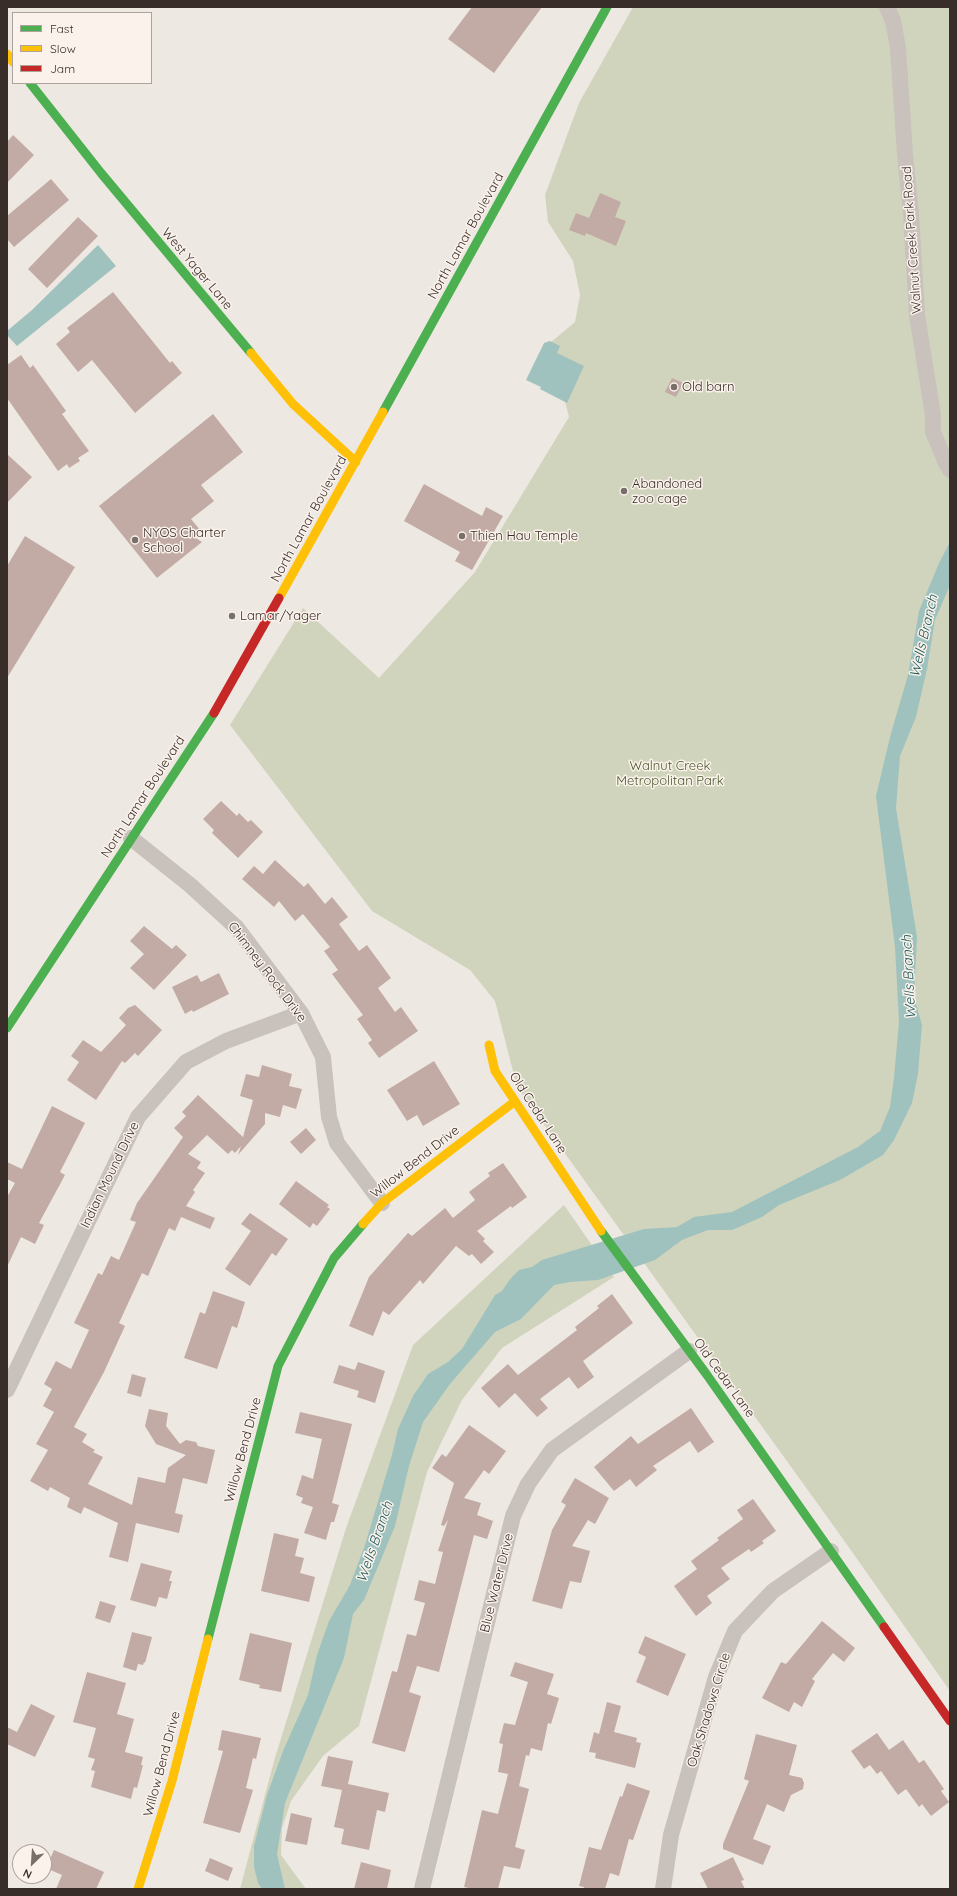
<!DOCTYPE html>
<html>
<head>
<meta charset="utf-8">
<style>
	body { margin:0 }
	#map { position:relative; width:957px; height:1896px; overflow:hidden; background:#eee8e3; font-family:Quicksand,sans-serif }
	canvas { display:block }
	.frame { position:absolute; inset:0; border:8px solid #392d29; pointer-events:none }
	.legend { position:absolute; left:12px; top:12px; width:140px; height:72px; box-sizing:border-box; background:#faf2eb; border:1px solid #ada39d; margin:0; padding:5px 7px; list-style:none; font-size:12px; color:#392d29 }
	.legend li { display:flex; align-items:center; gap:8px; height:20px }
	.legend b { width:20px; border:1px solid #ada39d }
	.north { position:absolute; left:12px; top:1844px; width:40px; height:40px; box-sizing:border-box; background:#faf2eb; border:1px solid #ada39d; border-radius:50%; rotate:205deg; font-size:11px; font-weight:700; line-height:16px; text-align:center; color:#392d29 }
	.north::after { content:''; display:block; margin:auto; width:14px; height:18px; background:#786e6a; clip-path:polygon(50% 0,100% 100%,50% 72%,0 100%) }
</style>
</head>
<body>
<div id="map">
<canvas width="957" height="1896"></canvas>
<div class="frame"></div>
<ul class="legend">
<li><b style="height:5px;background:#4caf50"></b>Fast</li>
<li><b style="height:5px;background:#ffc107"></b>Slow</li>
<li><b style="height:5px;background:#c62828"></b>Jam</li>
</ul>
<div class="north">N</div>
</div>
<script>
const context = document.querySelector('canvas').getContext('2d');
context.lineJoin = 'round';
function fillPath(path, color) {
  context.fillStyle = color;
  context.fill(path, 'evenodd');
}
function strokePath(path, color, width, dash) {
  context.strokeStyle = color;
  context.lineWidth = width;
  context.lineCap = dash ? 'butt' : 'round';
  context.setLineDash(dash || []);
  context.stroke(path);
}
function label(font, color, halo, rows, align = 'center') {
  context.font = font + ' Quicksand,sans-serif';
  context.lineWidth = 3;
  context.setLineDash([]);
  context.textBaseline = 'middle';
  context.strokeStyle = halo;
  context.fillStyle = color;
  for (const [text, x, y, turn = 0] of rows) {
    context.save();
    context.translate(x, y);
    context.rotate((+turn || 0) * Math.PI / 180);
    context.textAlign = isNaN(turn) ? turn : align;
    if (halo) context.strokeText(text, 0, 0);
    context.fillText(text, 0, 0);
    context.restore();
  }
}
fillPath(new Path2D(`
	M633 7H950V1691L838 1532 517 1087 495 1001 470 970 372 911 230 725 303 608 379 678 475 572 569 417 550 343 575 322 580 295 573 261 548 222 545 195 579 103Z
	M564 1205 614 1277 502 1348 462 1400 427 1472 359 1726 323 1756 291 1801 282 1828 281 1855 306 1889H240L274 1761 346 1528 413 1345Z`), '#d1d4bd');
fillPath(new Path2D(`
	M98 245 116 266 17 346 7 335V331L32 310Z
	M550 341 560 346 557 353 584 366 567 403 540 389 541 387 526 380 544 343Z
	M950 542V585L935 620 927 669 916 717 900 756 896 808 917 937 914 997 922 1025 918 1074 912 1103 894 1140 883 1155 840 1180 779 1205 762 1217 732 1230H708L682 1240 655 1260 598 1280 570 1282 554 1285 521 1319 495 1332 450 1384 423 1422 409 1466 395 1526 364 1600 353 1614 344 1658 285 1803 277 1854 285 1889H262L258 1883 254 1867V1846L267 1795 283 1751 308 1695 317 1655 329 1621 350 1585 365 1545 392 1455 398 1429 413 1396 428 1374 448 1362 462 1349 495 1295 502 1291 511 1278 519 1270 532 1267 542 1260 644 1229 677 1227 694 1217 732 1212 858 1147 880 1131 890 1107 894 1078 899 1022 895 947 876 796 890 737 908 675 919 611 939 563Z`), '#9fc2bf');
fillPath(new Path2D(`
	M472 7H542L494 73 448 39Z
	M13 135 34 155 7 183V142Z
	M51 179 69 200 14 247 7 239V216Z
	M600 193 621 202 615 217 626 221 616 246 586 233 585 236 569 230 576 213 589 218Z
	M78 217 98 236 47 288 28 269Z
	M113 292 170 363 172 361 182 373 135 413 92 360 78 372 56 344 70 332 67 328Z
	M21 355 30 368 33 365 66 411 62 414 89 451 78 458 80 461 69 468 67 464 58 471 7 398V365Z
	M672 378 683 383 676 397 665 392Z
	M213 414 243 452 201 485 214 501 191 519 201 531 194 537 202 542 157 578 99 506Z
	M7 454 32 477 7 503Z
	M424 484 482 516 486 507 503 516 472 570 455 561 460 552 404 521Z
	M25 536 75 567 7 678V566Z
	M221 801 237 816 239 813 248 822 251 820 263 832 238 858 212 833 214 830 203 819Z
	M275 860 304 887 308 883 325 904 332 897 348 917 339 924 359 951 367 945 391 978 378 988 395 1012 401 1007 418 1031 379 1058 368 1043 372 1040 357 1019 363 1015 332 974 338 970 324 951 330 947 303 914 295 921 279 901 274 907 242 879 254 866 263 874Z
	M144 926 172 949 176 945 187 955 154 990 130 968 144 954 130 941Z
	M219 973 229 994 193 1012 192 1010 185 1014 172 987 197 975 201 982Z
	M135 1005 162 1030 138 1056 135 1053 125 1063 122 1061 96 1100 67 1080 79 1062 71 1056 83 1040 101 1052 126 1025 119 1018 128 1008Z
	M434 1061 460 1104 423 1126 417 1115 407 1121 387 1090Z
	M262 1065 292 1074 289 1086 302 1089 296 1109 283 1105 280 1117 265 1113V1124L238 1155 241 1146 235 1153 232 1150 228 1154 207 1135 188 1154 201 1162 197 1168 205 1173 193 1190 195 1192 186 1206 215 1218 210 1229 181 1217 175 1231 169 1228 148 1276 142 1273 119 1323 125 1326 104 1372 74 1427 87 1434 82 1442 95 1450 93 1452 103 1457 88 1484 132 1505 138 1477 165 1483 168 1468 186 1455 156 1444 145 1426 149 1409 168 1413 166 1426 180 1444 186 1440 196 1442 198 1446 215 1450 207 1484 183 1478 175 1513 183 1515 179 1533 136 1523 128 1562 109 1557 118 1523 84 1507 81 1514 67 1507 70 1498 50 1487 48 1491 30 1481 48 1450 36 1444 54 1412 43 1406 52 1389 44 1384 56 1361 71 1369 89 1330 74 1323 98 1273 102 1275 111 1256 119 1260 136 1222 130 1220 137 1203 183 1137 174 1128 186 1116 182 1112 198 1095 243 1137 253 1100 240 1096 246 1074 259 1077Z
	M52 1106 85 1123 60 1172 65 1175 39 1223 44 1225 35 1244 21 1237 7 1267V1197L15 1183 7 1179V1162L22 1169Z
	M306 1128 316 1140 301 1154 290 1142Z
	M503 1163 527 1197 512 1208 511 1206 477 1231 485 1239 483 1241 494 1252 481 1264 472 1254 469 1256 456 1246 423 1284 420 1280 389 1315 383 1311 373 1336 349 1326 369 1277 408 1233 412 1236 445 1208 453 1218 475 1200 469 1192 490 1176 488 1173Z
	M296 1181 329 1205 327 1207 330 1209 317 1226 313 1223 310 1228 279 1204Z
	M250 1213 288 1239 276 1256 272 1253 250 1286 225 1269 251 1231 241 1224Z
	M213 1291 245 1302 237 1328 232 1326 217 1369 184 1358 200 1312 205 1314Z
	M612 1294 633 1323 583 1361 594 1377 578 1389 569 1377 540 1399 548 1408 537 1417 515 1393 499 1408 481 1388 508 1364 518 1375 577 1330 575 1327 599 1308 597 1306Z
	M358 1362 385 1371 375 1403 357 1397 359 1391 333 1383 339 1365 355 1370Z
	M132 1374 146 1378 141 1397 127 1393Z
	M691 1408 714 1442 698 1453 690 1441 653 1466 657 1470 636 1487 630 1479 614 1491 594 1467 631 1436 638 1444Z
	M300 1412 352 1424 332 1503 339 1505 334 1522H331L326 1540 304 1533 313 1507 301 1503 303 1498 296 1495 302 1475 313 1479 322 1439 295 1433Z
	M469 1425 506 1451 489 1474 484 1470 464 1498 481 1503 477 1515 493 1521 487 1539 474 1535 439 1672 417 1666 409 1692 421 1696 405 1752 372 1743 392 1671 397 1672 407 1634 416 1636 425 1603 414 1600 419 1580 435 1584 443 1552 438 1551 448 1520 444 1526 441 1525 454 1483 432 1468 442 1454 446 1457Z
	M575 1478 609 1498 595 1524 588 1520 572 1546 590 1551 581 1583 570 1581 562 1609 532 1601 552 1530 566 1505 561 1502Z
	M753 1499 776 1531 762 1541 764 1543 751 1552 749 1549 721 1568 730 1579 707 1596 712 1603 696 1616 674 1586 697 1569 691 1561 719 1540 717 1538 743 1519 737 1510Z
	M274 1533 299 1539 295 1556 304 1558 300 1573 315 1577 309 1602 261 1591Z
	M141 1563 172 1571 169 1581H172L167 1599 159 1597 156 1607 130 1600Z
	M100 1601 116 1606 110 1623 95 1618Z
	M822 1621 855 1648 844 1662 833 1653 812 1679 815 1681 802 1707 794 1702 789 1712 762 1698 781 1662 786 1664Z
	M132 1632 152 1637 145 1663 144 1662 143 1665 138 1664 136 1671 123 1667Z
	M250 1633 292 1643 281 1692 259 1688 260 1685 239 1680Z
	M645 1636 686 1654 668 1696 636 1682 646 1657 638 1653Z
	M515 1662 554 1674 547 1694 559 1698 551 1724 548 1723 542 1751 531 1748 529 1756 526 1755 519 1786 529 1789 515 1847 525 1850 520 1869 504 1866 498 1889H473L464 1887 482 1810 498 1814 508 1774 498 1772 503 1744 499 1743 504 1723 515 1725 528 1682 510 1676Z
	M87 1672 126 1683 117 1714 134 1719 125 1752 143 1757 141 1765H143L137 1788 134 1787 131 1799 91 1787 95 1771 91 1770 95 1759 88 1757 96 1728 73 1722Z
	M607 1702 621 1706 614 1732 637 1738 636 1742 641 1743 635 1768 595 1758 596 1753 589 1752 594 1732 599 1734Z
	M31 1704 55 1716 35 1757 7 1744V1727L17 1732Z
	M222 1730 261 1738 256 1759 253 1758 246 1788 253 1790 240 1833 203 1823 223 1751 218 1750Z
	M877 1733 889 1750 903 1740 919 1763 924 1760 944 1789 941 1791 949 1802 931 1816 922 1804 919 1807 906 1789 898 1795 881 1771 877 1774 870 1765 864 1769 851 1751Z
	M756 1734 797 1745 789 1775 802 1778 804 1783 803 1789 791 1795 784 1812 767 1804 753 1839 771 1846 763 1865 723 1849V1844L749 1781 744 1779Z
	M328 1756 353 1761 348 1784 389 1793 385 1812 377 1810 369 1850 341 1844 344 1829 334 1827 342 1790 321 1786Z
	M627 1783 650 1791 633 1840 629 1839 619 1876 610 1873 605 1889H584V1887L579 1886 589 1847 601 1850 620 1796 622 1797Z
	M291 1813 312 1818 307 1845 285 1841Z
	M54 1850 104 1872 96 1889H56L62 1875 46 1868Z
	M733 1857 744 1880 741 1881 745 1889H708L700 1873Z
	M210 1858 233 1868 228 1881 205 1871Z
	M361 1862 391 1870 387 1889H354Z`), '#c2aba4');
strokePath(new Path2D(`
	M887 7 893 21 898 48 905 154 911 214 917 315 933 415V432L946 463 950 470
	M131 838 190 885 237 928 301 1013 323 1057 329 1117 337 1143 382 1203
	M7 1390 138 1117 186 1062 226 1041 301 1013
	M422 1889 513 1516 528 1484 552 1450 689 1351
	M663 1889 671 1835 716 1677 735 1631 773 1591 831 1551`), '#c8c1bc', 16);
strokePath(new Path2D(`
	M30 83 101 173 251 353
	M383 412 607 7
	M7 1028 214 713
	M601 1231 707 1375 884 1627
	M208 1639 278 1366 334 1258 363 1224`), '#4caf50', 9);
strokePath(new Path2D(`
	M7 54 13 62
	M251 353 293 404 356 462
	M279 598 383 412
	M489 1045 495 1071 601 1231
	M363 1224 382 1203 514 1102
	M138 1889 172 1781 208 1639`), '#ffc107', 9);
strokePath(new Path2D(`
	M214 713 279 598
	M884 1627 950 1721`), '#c62828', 9);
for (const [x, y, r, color] of [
	[674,387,4,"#786e6a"],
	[624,491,4,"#786e6a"],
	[462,536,4,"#786e6a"],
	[135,540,4,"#786e6a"],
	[232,616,4,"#786e6a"]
]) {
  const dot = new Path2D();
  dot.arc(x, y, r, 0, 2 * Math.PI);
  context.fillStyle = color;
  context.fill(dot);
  strokePath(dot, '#faf2eb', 1.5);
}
label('13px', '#392d29', '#faf2eb', [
	["North Lamar Boulevard",466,236,-61],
	["Walnut Creek Park Road",912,240,-94],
	["West Yager Lane",197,269,50],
	["North Lamar Boulevard",309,519,-61],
	["North Lamar Boulevard",143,797,-57],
	["Chimney Rock Drive",267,972,53],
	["Old Cedar Lane",538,1113,57],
	["Willow Bend Drive",415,1162,-38],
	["Indian Mound Drive",110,1175,-64],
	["Old Cedar Lane",724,1378,54],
	["Willow Bend Drive",243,1450,-75],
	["Blue Water Drive",497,1583,-76],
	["Oak Shadows Circle",709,1710,-73],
	["Willow Bend Drive",162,1764,-75]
]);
label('13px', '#392d29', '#faf2eb', [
	["Old barn",682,387],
	["Abandoned",632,484],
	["zoo cage",632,499],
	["NYOS Charter",143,533],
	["School",143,548],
	["Thien Hau Temple",470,536],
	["Lamar/Yager",240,616]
], 'left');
label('13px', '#4b582d', '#faf2eb', [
	["Walnut Creek",670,766],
	["Metropolitan Park",670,781]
]);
label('italic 14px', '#1e5b5b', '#faf2eb', [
	["Wells Branch",924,636,-77],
	["Wells Branch",909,977,-93],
	["Wells Branch",375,1542,-71]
]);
</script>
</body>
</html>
